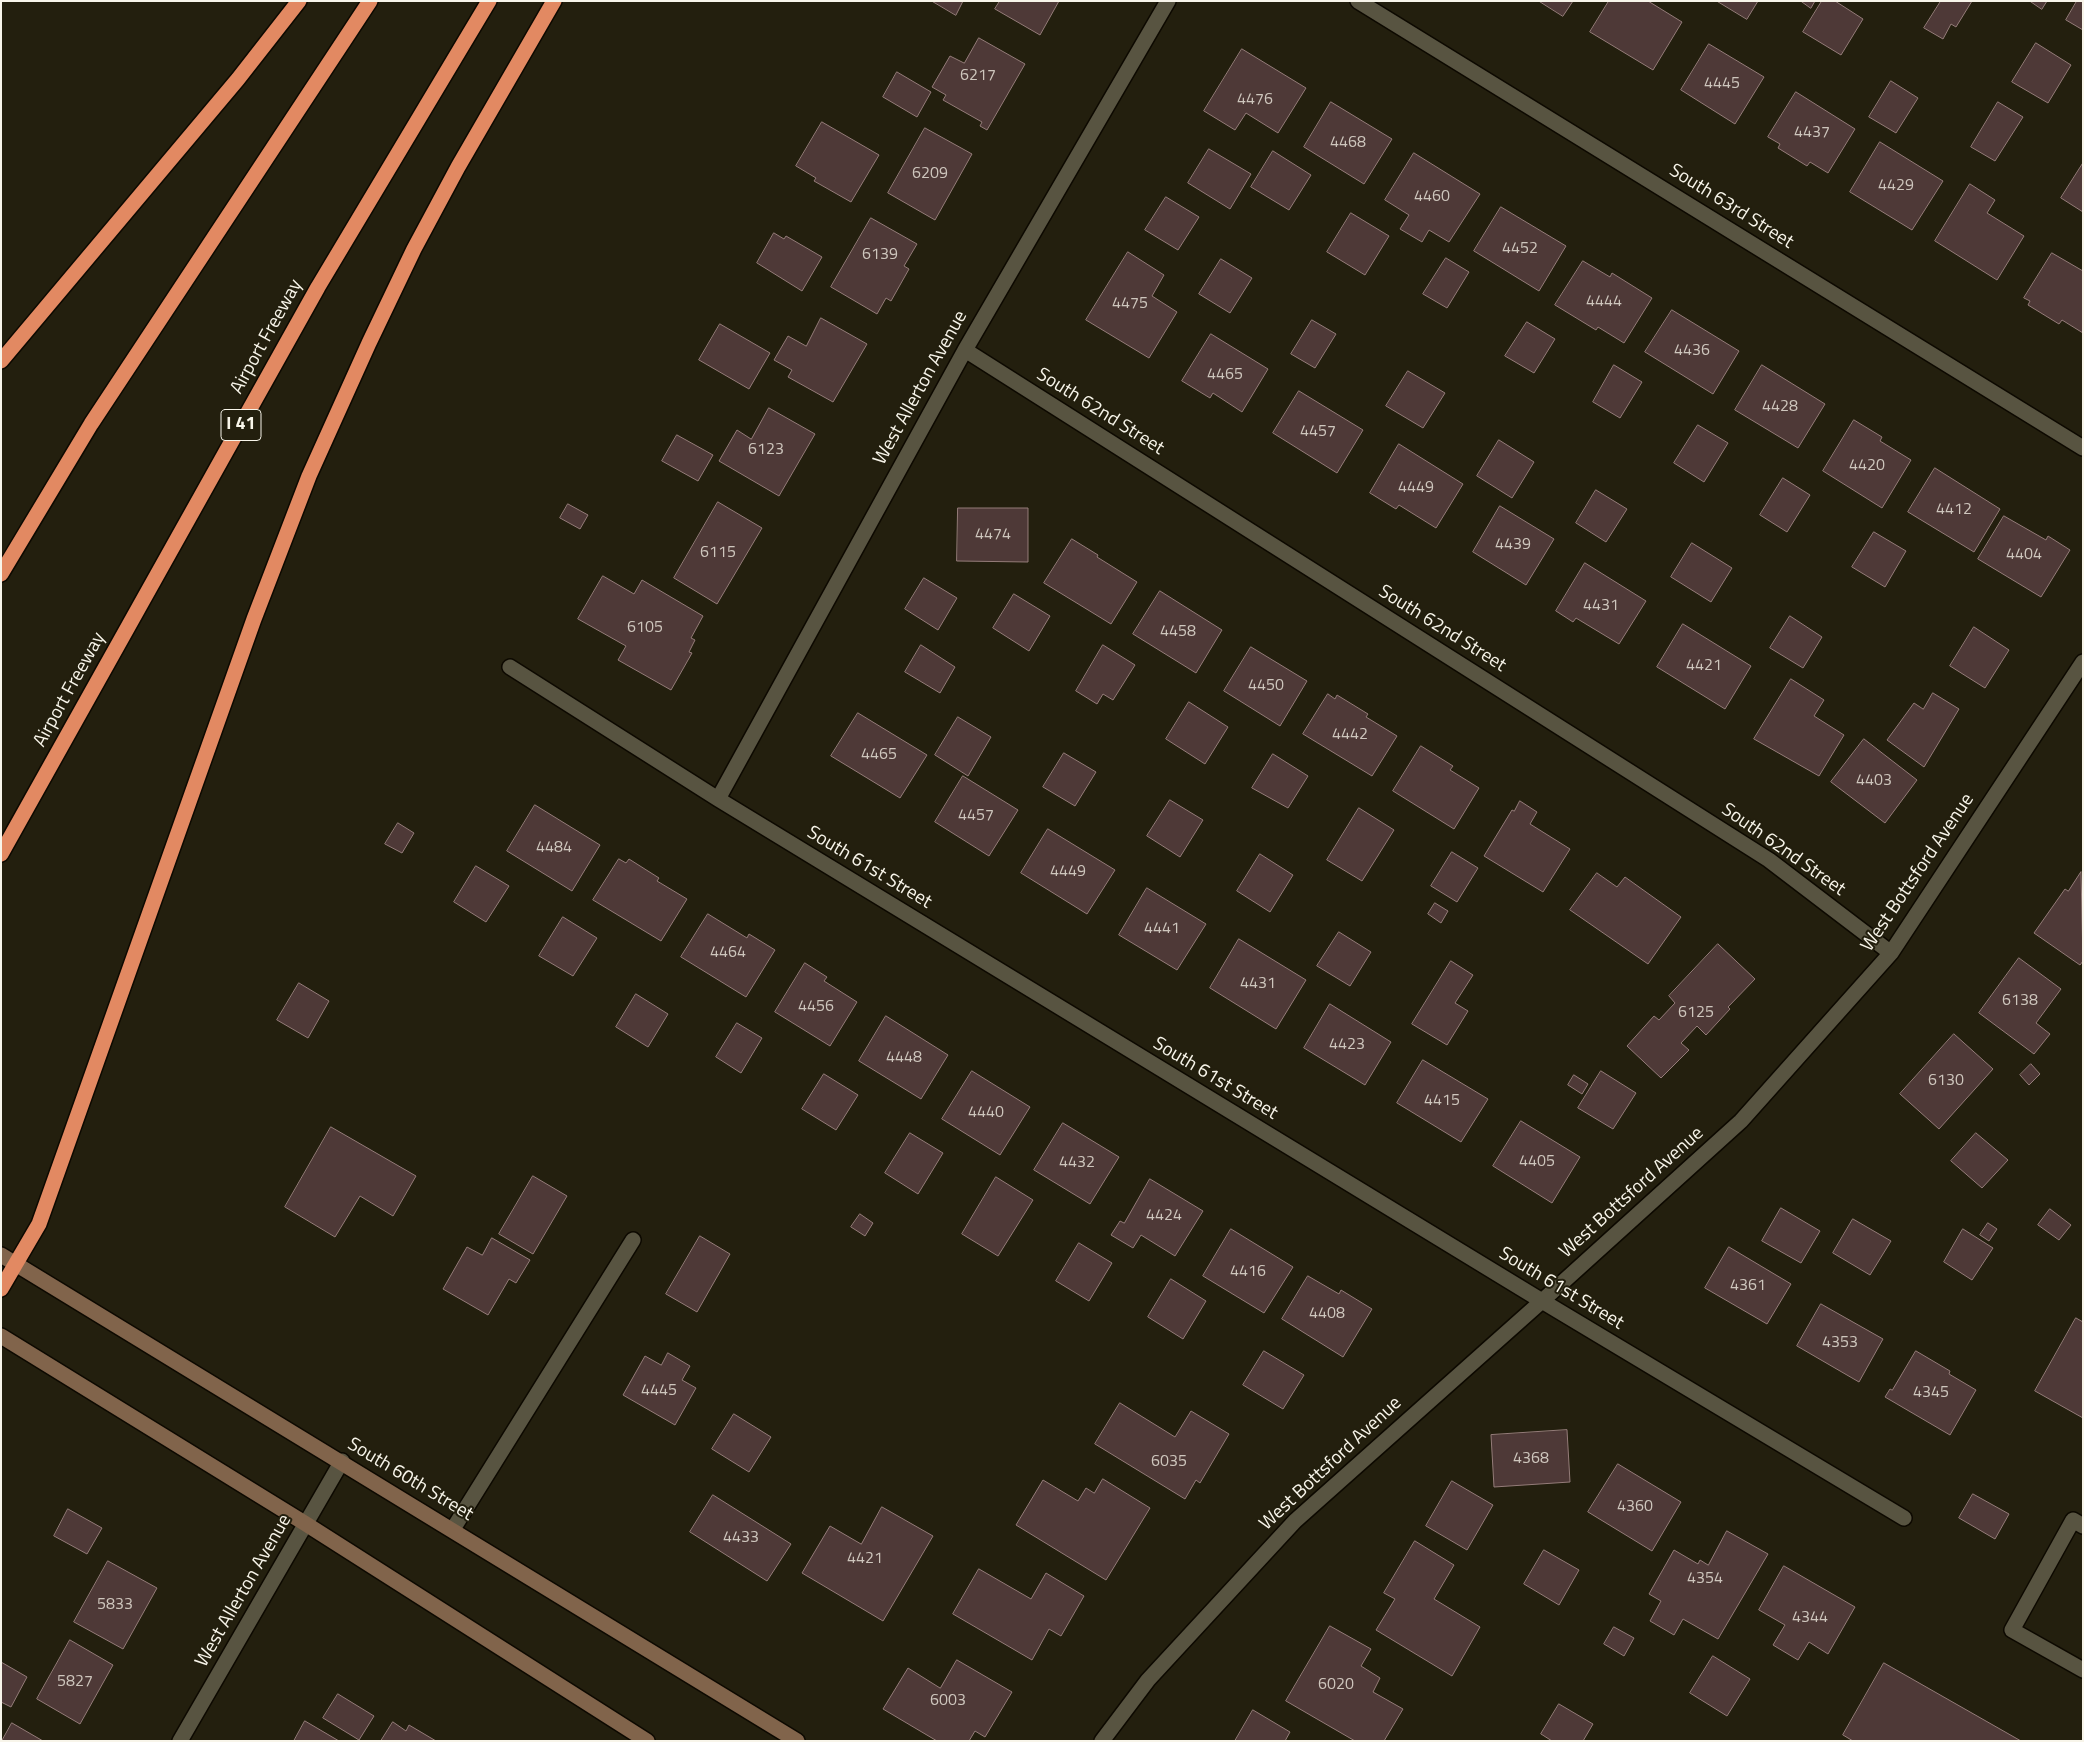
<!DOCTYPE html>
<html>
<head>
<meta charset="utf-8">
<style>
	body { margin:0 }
	#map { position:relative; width:2084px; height:1742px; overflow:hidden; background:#231f0e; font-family:"Titillium Web",sans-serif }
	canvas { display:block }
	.frame { position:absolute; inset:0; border:2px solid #f8f5ea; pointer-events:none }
</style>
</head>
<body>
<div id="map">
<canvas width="2084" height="1742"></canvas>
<div class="frame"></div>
</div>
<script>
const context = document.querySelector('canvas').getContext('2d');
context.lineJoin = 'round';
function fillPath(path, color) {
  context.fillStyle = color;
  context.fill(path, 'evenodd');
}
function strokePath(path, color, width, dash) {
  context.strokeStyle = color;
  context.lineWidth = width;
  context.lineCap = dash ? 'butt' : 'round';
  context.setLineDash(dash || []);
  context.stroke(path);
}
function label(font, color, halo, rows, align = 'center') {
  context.font = font + ' "Titillium Web",sans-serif';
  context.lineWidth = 4;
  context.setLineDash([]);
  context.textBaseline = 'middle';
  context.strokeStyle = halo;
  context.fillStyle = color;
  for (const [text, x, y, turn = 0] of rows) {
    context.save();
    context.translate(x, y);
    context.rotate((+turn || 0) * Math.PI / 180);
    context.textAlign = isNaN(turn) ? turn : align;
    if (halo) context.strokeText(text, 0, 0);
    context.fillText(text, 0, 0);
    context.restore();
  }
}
const building = new Path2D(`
	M932 1H963L956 15Z
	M1000 1H1059L1040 35 995 9Z
	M1539 1H1573L1563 16Z
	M1609 1H1648L1682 22 1653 70 1590 32Z
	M1717 1H1758L1747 19Z
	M1801 1H1815L1811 8Z
	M1822 1H1835L1863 19 1841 55 1803 32Z
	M1941 1H1972L1956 27 1951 24 1943 39 1924 28Z
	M2030 1H2047L2042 9Z
	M2077 1H2083V30L2066 20Z
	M979 38 1025 64 987 130 980 126 982 122 943 100 946 95 932 87 950 56 964 63Z
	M2036 43 2071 65 2048 103 2012 82Z
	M1709 44 1764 77 1735 124 1681 90Z
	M1242 49 1306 88 1278 133 1246 113 1235 130 1204 111Z
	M897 72 931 92 917 117 883 97Z
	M1891 81 1918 98 1896 133 1869 117Z
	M1796 92 1855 129 1828 173 1810 162 1807 166 1778 148 1780 144 1768 137Z
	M1331 102 1392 139 1364 184 1304 147Z
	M1998 102 2023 117 1995 161 1971 147Z
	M822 122 879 155 851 202 814 181 816 178 796 166Z
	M925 128 972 154 935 220 888 193Z
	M1880 142 1943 181 1912 230 1850 192Z
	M1209 149 1251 174 1230 209 1188 183Z
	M1273 151 1311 175 1289 210 1251 187Z
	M1414 153 1480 194 1449 242 1429 230 1422 242 1400 229 1409 215 1385 200Z
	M2083 163V212L2061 198Z
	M1970 184 1995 200 1987 213 2024 236 1997 280 1935 241Z
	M1166 197 1199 217 1178 250 1145 230Z
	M1501 207 1566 246 1539 291 1474 251Z
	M1351 213 1389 236 1365 275 1327 252Z
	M871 218 917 244 904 266 909 269 891 301 886 298 877 314 831 287Z
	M774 233 784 239 786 236 822 257 802 291 757 263Z
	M1128 252 1164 275 1152 296 1177 312 1149 358 1086 320Z
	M2052 253 2083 271V333L2062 320 2059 324 2028 305 2030 301 2024 298Z
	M1446 258 1469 272 1447 308 1423 294Z
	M1221 259 1252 278 1230 313 1199 294Z
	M1583 261 1610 277 1612 273 1652 298 1624 343 1598 327 1596 330 1555 305Z
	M1672 310 1739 351 1713 394 1645 352Z
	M821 318 867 344 833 402 788 377 792 370 774 360 788 336 806 346Z
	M1312 320 1336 334 1315 368 1291 354Z
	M1527 322 1555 339 1534 373 1505 356Z
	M720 324 770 353 749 389 699 360Z
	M1211 334 1268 369 1242 412 1213 393 1210 398 1182 381Z
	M1614 365 1642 382 1620 418 1593 402Z
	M1762 365 1825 404 1798 448 1735 410Z
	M1408 371 1445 393 1423 428 1386 406Z
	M1299 391 1363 430 1337 473 1273 433Z
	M769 408 815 434 779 496 719 461 737 430 751 439Z
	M1854 420 1882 437 1880 441 1911 460 1882 508 1823 471Z
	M1698 425 1728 443 1704 482 1674 463Z
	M677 435 713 455 698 481 662 461Z
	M1499 440 1534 462 1512 498 1477 476Z
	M1399 444 1463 484 1436 528 1399 505 1396 509 1370 493Z
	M1935 468 2000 509 1974 552 1908 512Z
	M1783 478 1810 495 1787 532 1760 515Z
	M1596 490 1627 509 1606 542 1576 523Z
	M718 502 762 528 717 604 674 578Z
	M568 504 588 515 580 529 560 518Z
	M1500 506 1554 539 1526 585 1473 552Z
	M958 508H1028V562L957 561Z
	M2004 516 2046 540 2048 536 2070 550 2041 597 1978 559Z
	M1874 532 1906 551 1885 587 1852 567Z
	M1072 539 1098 555 1097 557 1137 582 1111 624 1044 583Z
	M1692 543 1732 568 1711 602 1671 577Z
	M1585 563 1646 601 1619 644 1576 618 1573 622 1556 611Z
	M603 576 634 594 642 580 703 616 691 638 695 640 689 652 692 653 671 690 618 660 626 646 578 619Z
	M924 578 957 598 938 630 905 609Z
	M1160 591 1222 630 1196 673 1133 634Z
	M1014 594 1050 616 1029 651 993 628Z
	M1790 616 1822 637 1803 668 1770 648Z
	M1683 624 1751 666 1725 709 1657 667Z
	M1974 627 2009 650 1985 688 1950 666Z
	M921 645 955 667 940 693 905 672Z
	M1103 645 1135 665 1113 700 1103 694 1097 704 1076 691Z
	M1251 647 1307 681 1280 726 1224 691Z
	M1791 679 1824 700 1814 716 1844 735 1819 776 1754 739Z
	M1933 693 1959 709 1924 767 1887 740 1914 703 1923 709Z
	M1328 694 1335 699 1337 695 1368 714 1366 717 1397 736 1372 776 1303 734Z
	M1189 702 1228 727 1205 764 1166 739Z
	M858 713 927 755 900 798 831 756Z
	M958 717 991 737 968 776 935 755Z
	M1864 739 1917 780 1885 823 1831 782Z
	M1421 746 1453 766 1450 770 1479 788 1454 829 1393 791Z
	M1064 753 1096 772 1075 806 1043 787Z
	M1273 754 1308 776 1288 808 1252 788Z
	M963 776 1018 810 989 856 935 822Z
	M1170 800 1203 820 1180 857 1147 836Z
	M1520 801 1537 812 1530 824 1570 849 1543 892 1484 856 1512 810 1514 811Z
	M535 805 600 845 572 891 507 851Z
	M1359 808 1394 830 1362 881 1327 860Z
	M398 823 414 833 402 853 385 844Z
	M1048 829 1115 870 1087 914 1021 873Z
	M1452 852 1478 868 1457 902 1431 886Z
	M1260 854 1293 875 1270 912 1237 891Z
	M619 859 626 863 629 859 659 878 657 881 687 899 661 941 593 900Z
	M476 866 509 886 486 922 454 902Z
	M2081 872 2083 961 2080 965 2034 933 2065 889 2068 891Z
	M1597 873 1617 887 1625 877 1681 917 1648 964 1570 910Z
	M1147 888 1206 924 1177 970 1119 935Z
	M1435 903 1448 911 1441 923 1428 914Z
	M708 914 747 938 749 934 775 950 746 997 681 957Z
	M563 917 597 938 573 976 539 956Z
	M1339 932 1371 952 1350 986 1317 966Z
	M1239 939 1306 980 1276 1029 1210 988Z
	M1718 944 1755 979 1728 1007 1730 1009 1706 1035 1697 1026 1681 1043 1689 1050 1661 1078 1627 1046 1654 1016 1659 1020 1675 1003 1669 996Z
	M2019 958 2061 989 2036 1023 2050 1034 2034 1054 1979 1013Z
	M1451 961 1473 975 1455 1003 1468 1011 1447 1045 1412 1024Z
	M805 963 827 977 824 981 857 1002 830 1046 775 1012Z
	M299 983 329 1001 308 1038 277 1020Z
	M636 994 668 1014 648 1047 616 1027Z
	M1330 1004 1391 1042 1365 1085 1304 1048Z
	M886 1016 948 1055 921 1099 859 1061Z
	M737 1023 762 1038 741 1073 716 1057Z
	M1954 1034 1993 1069 1939 1129 1900 1094Z
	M1423 1060 1488 1099 1461 1142 1397 1103Z
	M2031 1064 2040 1074 2029 1085 2020 1075Z
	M972 1071 1030 1107 1000 1155 942 1119Z
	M1601 1071 1636 1093 1613 1129 1578 1108Z
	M824 1074 858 1095 836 1130 802 1109Z
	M1574 1075 1588 1084 1582 1094 1568 1085Z
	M1521 1121 1580 1157 1552 1203 1493 1166Z
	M1063 1123 1119 1157 1090 1204 1034 1170Z
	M331 1127 416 1176 393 1216 360 1196 335 1237 285 1207Z
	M910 1133 943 1153 918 1194 885 1173Z
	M1976 1133 2008 1160 1982 1188 1951 1161Z
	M533 1176 567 1196 533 1254 499 1234Z
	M996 1177 1033 1200 998 1256 962 1234Z
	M1150 1179 1203 1211 1175 1256 1141 1235 1133 1248 1111 1235 1120 1221 1124 1223Z
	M1781 1208 1820 1231 1801 1263 1762 1241Z
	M2050 1209 2071 1225 2059 1240 2038 1225Z
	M860 1214 873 1223 865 1236 851 1227Z
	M1853 1219 1891 1241 1870 1275 1833 1253Z
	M1988 1223 1997 1229 1989 1241 1980 1235Z
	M1231 1229 1293 1267 1264 1313 1203 1276Z
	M1963 1229 1993 1248 1972 1280 1944 1262Z
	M700 1236 730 1254 697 1312 666 1294Z
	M492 1238 530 1260 516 1283 509 1279 488 1315 443 1289 467 1247 482 1255Z
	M1079 1243 1112 1263 1089 1301 1056 1281Z
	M1729 1247 1791 1284 1767 1324 1705 1288Z
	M1308 1276 1339 1294 1341 1290 1372 1309 1343 1357 1282 1319Z
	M1171 1279 1206 1301 1183 1339 1148 1317Z
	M1821 1304 1883 1339 1859 1382 1797 1346Z
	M2076 1318 2083 1322V1418L2035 1391Z
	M1264 1351 1304 1375 1283 1409 1243 1385Z
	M1916 1351 1950 1371 1949 1374 1976 1390 1950 1435 1885 1397 1890 1389 1892 1390Z
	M668 1353 690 1366 682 1380 696 1388 675 1425 623 1395 645 1356 661 1365Z
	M1120 1403 1175 1437 1191 1411 1229 1434 1200 1483 1196 1480 1185 1499 1095 1444Z
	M734 1414 771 1437 749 1472 712 1449Z
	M1567 1430 1570 1482 1494 1487 1491 1435Z
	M1618 1464 1681 1502 1652 1551 1588 1512Z
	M1103 1479 1150 1508 1106 1580 1016 1525 1043 1480 1078 1501 1086 1488 1094 1493Z
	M1452 1481 1493 1505 1467 1550 1426 1526Z
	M1973 1494 2009 1514 1995 1539 1959 1518Z
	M713 1495 791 1544 767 1581 690 1532Z
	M882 1507 933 1536 883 1621 802 1573 830 1526 861 1544Z
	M68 1509 102 1528 87 1554 54 1536Z
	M1727 1531 1768 1554 1718 1639 1683 1619 1674 1635 1650 1621 1661 1601 1649 1594 1674 1550 1698 1564 1700 1560 1708 1565Z
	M1415 1541 1454 1565 1434 1599 1480 1627 1452 1676 1376 1630 1395 1599 1384 1593Z
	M1544 1550 1579 1570 1559 1605 1524 1584Z
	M108 1561 157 1588 123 1649 74 1622Z
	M1784 1566 1855 1607 1828 1654 1809 1642 1798 1660 1773 1645 1785 1625 1759 1610Z
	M979 1569 1031 1599 1046 1573 1084 1596 1061 1636 1049 1629 1032 1660 953 1614Z
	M1330 1626 1371 1649 1361 1666 1380 1678 1373 1692 1403 1709 1384 1741H1355L1286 1701Z
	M1614 1627 1634 1638 1624 1656 1604 1644Z
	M70 1640 113 1665 80 1724 37 1699Z
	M1713 1656 1750 1679 1727 1716 1690 1693Z
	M957 1660 1012 1692 985 1737 975 1731 969 1741H937L883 1709 908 1668 940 1688Z
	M1 1662 27 1677 11 1707 1 1702Z
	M1884 1663 2021 1741H1853L1843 1735Z
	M338 1694 374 1716 359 1740 323 1718Z
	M1559 1704 1593 1724 1583 1741H1552L1541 1734Z
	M1253 1710 1290 1732 1285 1741H1235Z
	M305 1721 339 1741H294Z
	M393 1722 406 1731 409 1725 436 1741H381Z
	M12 1723 43 1741H2Z`);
fillPath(building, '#4e3937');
strokePath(building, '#947c79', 1);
const service = new Path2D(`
	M2083 1526 2073 1520 2012 1630 2083 1670
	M453 1529 633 1240`);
const minor = new Path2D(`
	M1358 1 2083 448
	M965 350 1769 860 1891 953
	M510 667 718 799 1542 1301 1904 1518
	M718 799 965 350 1168 1
	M180 1741 342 1461
	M1102 1741 1148 1680 1295 1521 1542 1301 1741 1121 1891 953 2083 662`);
const secondary = new Path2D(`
	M1 1255 797 1741
	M1 1336 306 1524 647 1741`);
const motorway = new Path2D(`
	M1 361 238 79 299 1
	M1 574 91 424 370 1
	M1 854 318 287 489 1
	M1 1289 39 1224 254 619 309 476 369 343 414 249 458 167 554 1`);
strokePath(service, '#0d0900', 18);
strokePath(minor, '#0d0900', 18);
strokePath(secondary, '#0d0900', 18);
strokePath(motorway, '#0d0900', 18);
strokePath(service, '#585441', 15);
strokePath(minor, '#585441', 15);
strokePath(secondary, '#81644b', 15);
strokePath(motorway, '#e28962', 15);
label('16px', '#cec6bd', null, [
	["6217",978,76],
	["4445",1722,84],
	["4476",1255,100],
	["4437",1812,133],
	["4468",1348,143],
	["6209",930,174],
	["4429",1896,186],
	["4460",1432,197],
	["4452",1520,249],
	["6139",880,255],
	["4444",1604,302],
	["4475",1130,304],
	["4436",1692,351],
	["4465",1225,375],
	["4428",1780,407],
	["4457",1318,432],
	["6123",766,450],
	["4420",1867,466],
	["4449",1416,488],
	["4412",1954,510],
	["4474",993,535],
	["4439",1513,545],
	["6115",718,553],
	["4404",2024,555],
	["4431",1601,606],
	["6105",645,628],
	["4458",1178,632],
	["4421",1704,666],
	["4450",1266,686],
	["4442",1350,735],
	["4465",879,755],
	["4403",1874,781],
	["4457",976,816],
	["4484",554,848],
	["4449",1068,872],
	["4441",1162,929],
	["4464",728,953],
	["4431",1258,984],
	["6138",2020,1001],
	["4456",816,1007],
	["6125",1696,1013],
	["4423",1347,1045],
	["4448",904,1058],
	["6130",1946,1081],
	["4415",1442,1101],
	["4440",986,1113],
	["4405",1537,1162],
	["4432",1077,1163],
	["4424",1164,1216],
	["4416",1248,1272],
	["4361",1748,1286],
	["4408",1327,1314],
	["4353",1840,1343],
	["4445",659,1391],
	["4345",1931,1393],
	["4368",1531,1459],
	["6035",1169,1462],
	["4360",1635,1507],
	["4433",741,1538],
	["4421",865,1559],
	["4354",1705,1579],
	["5833",115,1605],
	["4344",1810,1618],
	["5827",75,1682],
	["6020",1336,1685],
	["6003",948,1701]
]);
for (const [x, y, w] of [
	[241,425,40]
]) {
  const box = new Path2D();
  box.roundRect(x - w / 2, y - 15.5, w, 31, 4);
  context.fillStyle = '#231f0e';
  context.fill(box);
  strokePath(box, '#f8f5ea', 1);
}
label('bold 18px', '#f8f5ea', null, [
	["I 41",241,425]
]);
label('19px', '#f8f5ea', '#231f0e', [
	["South 63rd Street",1731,207,32],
	["Airport Freeway",267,337,-61],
	["West Allerton Avenue",921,388,-61],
	["South 62nd Street",1100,412,32],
	["South 62nd Street",1442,629,32],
	["Airport Freeway",70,690,-61],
	["South 62nd Street",1783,850,35],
	["South 61st Street",869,868,31],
	["West Bottsford Avenue",1918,873,-56],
	["South 61st Street",1215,1079,31],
	["West Bottsford Avenue",1632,1193,-42],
	["South 61st Street",1561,1289,31],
	["West Bottsford Avenue",1331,1464,-43],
	["South 60th Street",410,1480,31],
	["West Allerton Avenue",244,1591,-60]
]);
</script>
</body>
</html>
